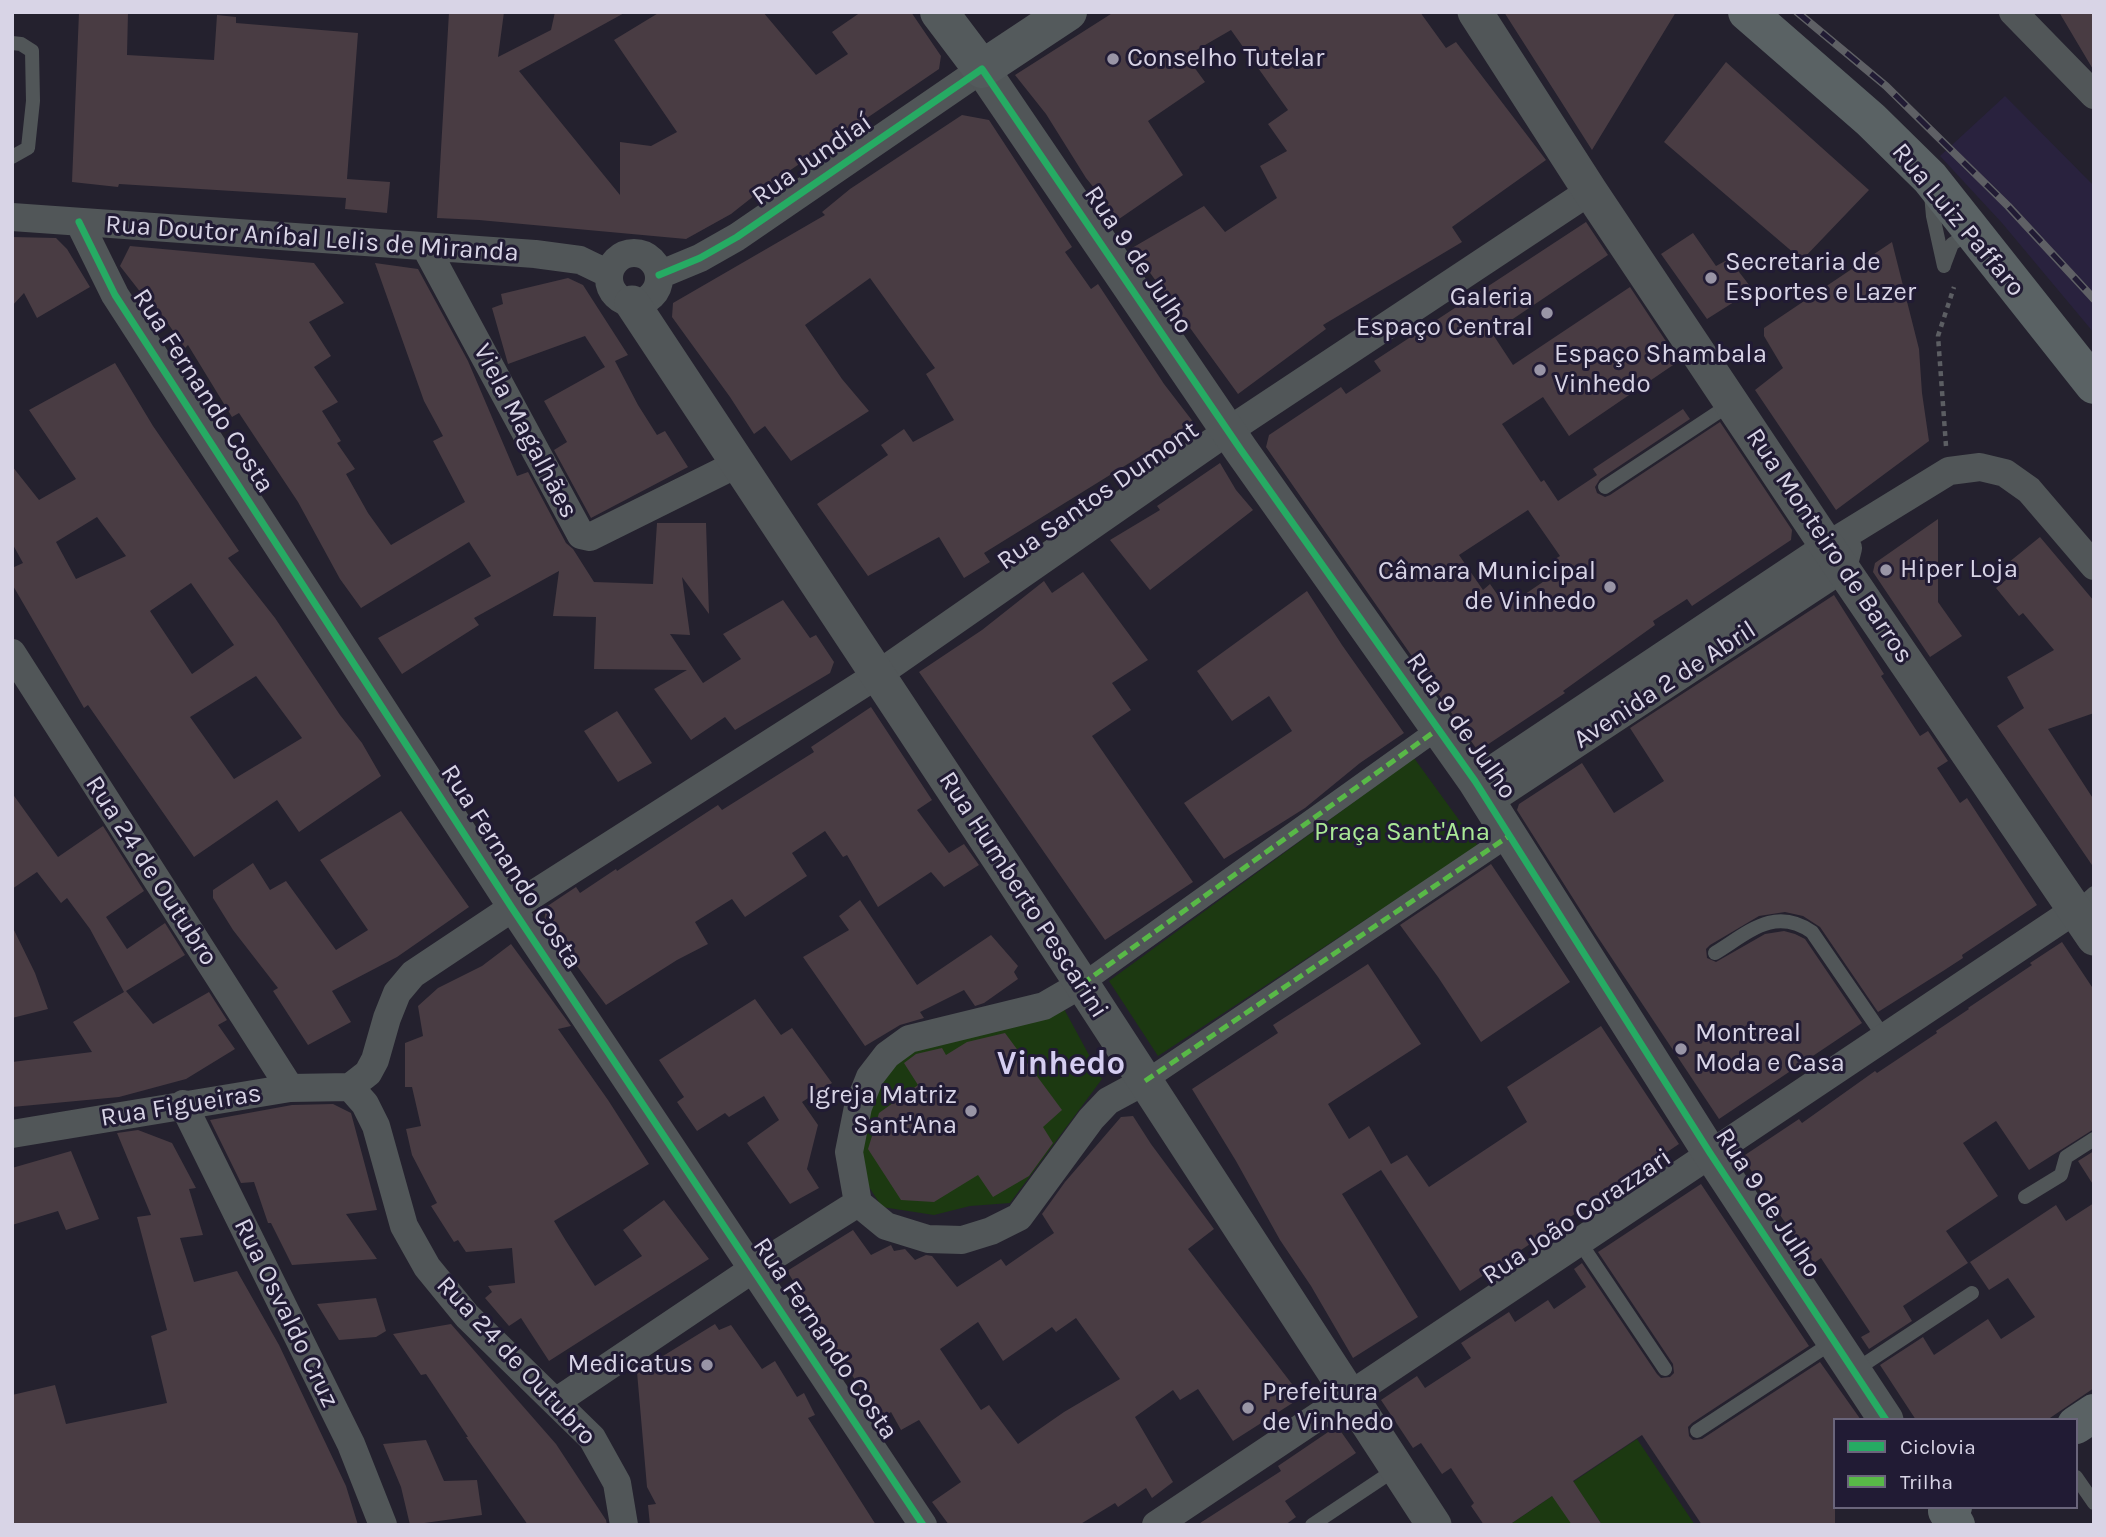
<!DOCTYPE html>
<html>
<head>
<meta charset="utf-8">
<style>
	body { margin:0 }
	#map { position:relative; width:2106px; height:1537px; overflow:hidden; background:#24212e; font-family:Karla,sans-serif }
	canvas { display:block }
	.frame { position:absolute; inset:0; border:14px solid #d8d4e6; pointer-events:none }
	.legend { position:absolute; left:1833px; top:1418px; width:245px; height:91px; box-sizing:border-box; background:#211b34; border:2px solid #6a657b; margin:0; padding:9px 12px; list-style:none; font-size:21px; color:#d8d4e6 }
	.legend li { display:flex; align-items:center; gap:14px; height:35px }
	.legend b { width:35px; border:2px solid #6a657b }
</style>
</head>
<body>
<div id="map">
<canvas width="2106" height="1537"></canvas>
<div class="frame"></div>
<ul class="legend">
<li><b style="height:9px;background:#26ab63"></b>Ciclovia</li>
<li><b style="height:9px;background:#58b947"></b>Trilha</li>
</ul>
</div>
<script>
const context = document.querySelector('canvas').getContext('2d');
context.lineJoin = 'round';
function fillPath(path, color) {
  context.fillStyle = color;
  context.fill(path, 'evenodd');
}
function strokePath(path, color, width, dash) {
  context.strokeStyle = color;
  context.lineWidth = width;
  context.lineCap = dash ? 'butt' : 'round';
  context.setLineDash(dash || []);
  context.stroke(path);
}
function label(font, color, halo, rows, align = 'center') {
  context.font = font + ' Karla,sans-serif';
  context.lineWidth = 6;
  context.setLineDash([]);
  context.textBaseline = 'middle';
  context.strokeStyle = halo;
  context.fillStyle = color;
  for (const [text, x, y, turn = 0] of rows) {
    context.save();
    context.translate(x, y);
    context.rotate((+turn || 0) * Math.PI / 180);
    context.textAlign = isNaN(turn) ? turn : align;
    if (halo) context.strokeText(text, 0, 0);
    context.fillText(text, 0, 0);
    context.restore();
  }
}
fillPath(new Path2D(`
	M2005 96 2094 186V333L2002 223 1940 156Z`), '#29223e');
fillPath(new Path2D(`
	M1414 758 1478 846 1158 1056 1109 981Z
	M1063 1007 1102 1079 1010 1203 970 1206 934 1215 882 1207 869 1187 855 1154 886 1069 915 1042Z
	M1637 1439 1695 1525H1602L1593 1511 1572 1525H1509Z`), '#1c3911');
fillPath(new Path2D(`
	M79 12H128L127 55 214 60 217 15 236 17V23L358 33 347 179 390 182 387 213 345 209 346 198 119 184 118 187 72 182Z
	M449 12H504L498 57 551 30 555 12H626L519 71 620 195V142L651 146 677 132 614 40 660 12H763L816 75 848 54 832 32 861 12H911L941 56 939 69 764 188 731 214 686 239 479 220 437 218Z
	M1114 12H1420L1446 48 1456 42 1546 160 1452 227 1462 242 1323 325 1326 329 1238 394 1132 248 1204 206 1225 232 1277 198 1260 166 1287 151 1268 124 1288 110 1231 30 1186 56 1205 82 1148 121 1183 175 1119 219 1086 178 1046 114 1015 75Z
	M1504 12H1676L1592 150Z
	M2059 12H2094V71Z
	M1726 62 1869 190 1802 260 1664 142Z
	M962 115 989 120 1072 247 1065 252 1091 289 1098 284 1164 384 1194 423 984 553 990 562 964 578 939 537 868 576 817 504 888 455 881 445 904 429 913 442 954 420 926 374 935 368 870 278 805 325 842 379 869 411 791 461 765 426 754 434 730 397 672 317 673 303 825 215 822 212 850 189Z
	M1586 222 1608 255 1492 333 1513 365 1630 287 1679 361 1569 436 1543 397 1502 424 1541 482 1544 480 1558 501 1597 475 1593 469 1683 409 1690 419 1600 479 1595 487 1597 493 1605 497 1610 495 1720 422 1792 530 1791 540 1692 606 1687 599 1653 621 1655 625 1563 691 1565 693 1478 751 1266 447 1269 435 1341 387 1346 394 1381 371 1374 361ZM1528 510 1560 556 1555 559 1562 569 1506 607 1490 584 1483 590 1459 555Z
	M1693 233 1716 266 1729 259 1753 290 1707 319 1661 254Z
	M12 237 56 238 67 249 90 287 37 318 24 293 12 306Z
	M1892 242 1919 349 1922 393 1929 441 1836 510 1755 390 1783 368 1764 336V328Z
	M130 246 314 263 344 303 309 322 331 356 314 367 338 402 322 411 341 441 337 443 355 469 346 474 368 513 391 545 465 502 433 441 443 436 424 401 375 263 418 269 468 361 517 476 528 472 566 543 573 549 594 582 653 584 657 523H706L709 614 682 577 690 635 670 634 703 683 741 659 723 634 783 600 810 638 816 635 834 662 830 673 735 730 725 717 691 740 654 689 687 670 594 669 596 617 553 616 559 571 474 618 479 625 402 674 378 638 491 576 469 542 361 608 340 579 298 502 239 413 232 417 188 345 185 348 155 305 152 307 120 266Z
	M568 278 583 285 628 355 615 361 638 405 657 435 665 431 688 467 591 518 554 450 567 442 544 401 605 367 585 336 508 364 492 308 503 304 501 294Z
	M115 363 153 426 239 551 228 558 275 618 340 715 362 743 381 776 299 832 277 800 194 857 88 705 84 708 12 584V568L23 563 12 543V466L39 500 76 479 29 410ZM97 517 126 556 76 579 56 542ZM191 583 234 645 192 674 150 611ZM256 676 302 738 234 779 190 717Z
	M1220 463 1236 490 1253 510 1150 590 1110 540 1160 510 1157 506Z
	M1938 519V602L1962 636 1930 657 1873 572 1875 563Z
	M2040 537 2094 601V713L2048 729 2094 800V868L1997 726 2024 708 2007 677 2054 650 2023 613 2019 616 1996 588 2006 580 1998 571Z
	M1083 572 1148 660 1112 683 1131 710 1092 736 1193 882 1105 940 919 672 982 630 1044 581 1052 593Z
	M1307 591 1342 645 1404 733 1360 763 1305 808 1224 859 1184 803 1292 731 1269 696 1232 721 1197 671Z
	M1834 595 1884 674 1881 676 1920 736 1928 731 1948 761 1937 768 1960 803 1967 798 2037 905 1962 955 1963 958 1943 971 1878 1012 1820 927 1803 916 1785 912 1759 916 1710 945 1706 949 1707 958 1716 962 1765 934 1784 931 1795 934 1805 939 1862 1023 1719 1119 1595 933 1517 810 1519 804 1582 763 1614 813 1664 781 1630 728Z
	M871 707 932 800 917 810 949 853 964 844 979 865 944 887 931 872 878 907 847 855 843 857 825 831 792 853 807 876 745 917 732 899 695 922 708 944 677 960 606 1005 544 922 546 907 576 887 580 893 616 869 617 871 718 805 722 810 814 752 811 747Z
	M617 711 652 763 618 782 584 731Z
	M12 793 58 857 103 826 144 891 106 917 127 949 165 923 185 955 126 991 153 1024 209 992 227 1020 218 1025 235 1049 186 1079 119 1097 12 1107V1062L92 1052 73 1022 124 992 90 929 67 898 61 903 37 872 12 889Z
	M401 811 469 907 397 957 332 991 351 1022 308 1045 273 991 278 988 233 930 213 898V890L253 863 270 890 286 881 336 950 368 930 320 860Z
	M1491 864 1570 982 1481 1042 1438 977 1400 925Z
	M860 900 917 985 991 935 1018 966 1014 972 1018 979 984 1003 975 1006 964 990 920 1012 924 1018 900 1025 865 1046 803 957 849 930 839 916Z
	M12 926 35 973 48 1009 12 1018Z
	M2062 942 2094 990V1129L2029 1170 1996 1121 1963 1143 1998 1196 1946 1231 1968 1263 1903 1306 1912 1321 1869 1349 1861 1337 1870 1332 1821 1258 1814 1263 1775 1208 1773 1209 1758 1187 1761 1185 1742 1157 1799 1119 1802 1123 1875 1071 1877 1073 1937 1033 1936 1031 1969 1009 1968 1008 2032 965 2030 963Z
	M511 944 571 1026 558 1029 608 1100 649 1164 554 1221 566 1241 595 1286 642 1256 623 1230 664 1200 709 1259 549 1361 521 1318 509 1326 485 1298 492 1292 488 1286 515 1283 512 1248 466 1252 458 1240 454 1242 431 1206 437 1203 412 1155 406 1129 421 1126 412 1087H405V1043L423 1036 418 1006 438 988 482 966Z
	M1368 964 1421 1044 1328 1104 1349 1139 1369 1126 1391 1164 1407 1155 1429 1187 1527 1122 1507 1087 1601 1026 1679 1144 1460 1291 1381 1170 1342 1194 1418 1317 1353 1358 1311 1286 1280 1240 1236 1161 1192 1089 1278 1033 1273 1025Z
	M755 999 781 1035 792 1028 832 1083 802 1102 818 1125 807 1169 819 1188 790 1204 747 1143 779 1120 764 1096 729 1117 725 1113 697 1131 677 1102 684 1097 659 1060Z
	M1005 1033 1062 1110 1043 1127 1053 1143 1029 1176 993 1197 978 1175 934 1202 901 1200 868 1149 879 1113 918 1085 904 1063 916 1054 942 1048 946 1055 967 1042Z
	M333 1104 351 1113 377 1210 346 1214 377 1259 292 1265 271 1223H268L254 1182 241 1183 210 1120 292 1105Z
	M1133 1116 1151 1144 1214 1229 1188 1249 1302 1397 1233 1441 1198 1389 1180 1400 1173 1390 1135 1417 1173 1482 1152 1498 1146 1488 1118 1507 1115 1503 1079 1525H949L932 1502 961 1482 919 1420 901 1430 891 1412 880 1420 787 1271 853 1230 871 1255 891 1245 894 1251 905 1249 915 1260 926 1255 932 1256 957 1287 1001 1259 1006 1266 1054 1233 1042 1214 1065 1182 1121 1117ZM1076 1318 1120 1379 1064 1412 1018 1444 989 1405 981 1410 940 1349 978 1322 1003 1361 1052 1327 1056 1332Z
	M138 1130 172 1143 196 1188 189 1189 203 1235 180 1238 194 1282 237 1271 279 1345 346 1486 358 1525H12V1395L55 1385 66 1424 167 1403 151 1336 167 1330 137 1217 151 1215 117 1133Z
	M71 1151 99 1219 66 1230 58 1211 12 1225V1168Z
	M2094 1151V1186L2078 1161Z
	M1701 1184 1809 1346 1692 1423 1688 1427 1689 1436 1693 1440 1702 1439 1820 1362 1861 1420H1835V1525H1702L1642 1435 1573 1481 1602 1525H1572L1552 1496 1509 1525H1484L1471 1506 1474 1503 1451 1468 1442 1474 1421 1443 1413 1448 1381 1400 1417 1376 1425 1388 1471 1358 1461 1343 1509 1312 1515 1322 1548 1300 1554 1309 1586 1287 1574 1269 1582 1263 1657 1374 1661 1378 1670 1377 1674 1373 1673 1364 1598 1252Z
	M2094 1203V1388L2047 1420H1916L1880 1365 1923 1337 1934 1355 1988 1319 2001 1339 2035 1317 2008 1278 1989 1290 1970 1262 2056 1205 2066 1221Z
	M376 1298 386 1331 376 1337 339 1340 317 1304Z
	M451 1324 556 1444 606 1520 607 1525H528L466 1437H468L426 1374 421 1375 393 1334Z
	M715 1324 719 1330 731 1325 762 1369 775 1361 797 1397 804 1393 815 1415 808 1418 876 1525H650L648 1505 656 1504 647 1487 637 1372Z
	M1337 1426 1356 1453 1285 1501 1296 1517 1285 1525H1197L1281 1471 1278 1466Z
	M426 1440 444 1481 477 1480 482 1515 410 1525 401 1487 383 1444Z`), '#493c43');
strokePath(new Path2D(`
	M1946 446 1938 336 1954 287`), '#5c5e63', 4.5, [5, 5]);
strokePath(new Path2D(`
	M12 43 21 44 32 51 33 101 28 148 12 157
	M1931 194 1933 216 1944 266
	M1944 265 1952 244 1972 231
	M1605 487 1732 403
	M2075 910 2094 893
	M1715 953C1748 933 1774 906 1812 932L1884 1037
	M2025 1197 2061 1175 2066 1157 2094 1139
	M1579 1241 1665 1369
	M1854 1371 1972 1293
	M1697 1431 1833 1342
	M2076 1477 2094 1503
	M1312 1525 1396 1469`), '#515658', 14);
strokePath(new Path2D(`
	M1082 984 1438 729
	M1145 1081 1509 836`), '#515658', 21);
strokePath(new Path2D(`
	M2013 12 2094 95
	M12 217 535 254 580 260 609 274
	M79 222 115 295 512 908 923 1525
	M426 248 581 535 590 537 737 464
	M609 278a25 25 0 1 1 50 0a25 25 0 1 1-50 0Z
	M659 275 700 258 737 237 982 69
	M12 653 290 1088
	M1475 781 1827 546 1949 471 1980 467 2005 473 2029 490 2094 566
	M1488 802 1843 568 1848 548
	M1082 984 1044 1006 909 1039 887 1055 870 1077 858 1107 849 1152 858 1203 886 1226 928 1239 962 1240 991 1231 1019 1217 1091 1119 1108 1101 1145 1081
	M350 1087 368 1073 375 1060 387 1018 397 993 413 974 512 908 877 675 1228 431 1590 191
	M350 1087 365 1104 376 1126 404 1226 427 1267 467 1316 592 1438 617 1483 624 1525
	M183 1104 351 1444 383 1525
	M12 1134 290 1088 350 1087
	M557 1401 753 1269 858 1203
	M1156 1525 2075 910`), '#515658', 28);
strokePath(new Path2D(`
	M1475 12 1590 191 1827 546 2094 938
	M982 69 1241 450 1475 781 1710 1153 1886 1420
	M632 303 1082 984 1434 1525`), '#515658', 35);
strokePath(new Path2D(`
	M939 12 982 69 1068 12`), '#545a5c', 38);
strokePath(new Path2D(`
	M1747 12 1871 120 1930 178 2094 385
	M2076 1425 2094 1413
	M1953 1507 1947 1511 1956 1525`), '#5a6264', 38);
const rail = new Path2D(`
	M1797 12 1886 86 2008 206 2094 299`);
strokePath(rail, '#5f6065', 8);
strokePath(rail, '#211b34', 5, [16]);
strokePath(new Path2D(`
	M1082 984 1438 729
	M1145 1081 1509 836`), '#58b947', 5, [10, 5]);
strokePath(new Path2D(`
	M79 222 115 295 512 908 923 1525
	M659 275 700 258 737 237 982 69 1241 450 1475 781 1710 1153 1886 1420`), '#26ab63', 7);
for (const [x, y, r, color] of [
	[1113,59,7,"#9995a6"],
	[1711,278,7,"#9995a6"],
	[1547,313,7,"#9995a6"],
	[1540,370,7,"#9995a6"],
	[1886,570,7,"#9995a6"],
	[1610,587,7,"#9995a6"],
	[1681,1049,7,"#9995a6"],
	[971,1111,7,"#9995a6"],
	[707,1365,7,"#9995a6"],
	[1248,1408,7,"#9995a6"]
]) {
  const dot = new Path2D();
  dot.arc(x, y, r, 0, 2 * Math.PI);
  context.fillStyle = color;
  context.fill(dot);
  strokePath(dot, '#211b34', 2.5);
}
label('26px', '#d8d4e6', '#211b34', [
	["Conselho Tutelar",1127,59],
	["Secretaria de",1725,263],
	["Esportes e Lazer",1725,293],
	["Galeria",1533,298,"right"],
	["Espaço Central",1533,328,"right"],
	["Espaço Shambala",1554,355],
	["Vinhedo",1554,385],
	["Hiper Loja",1900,570],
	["Câmara Municipal",1596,572,"right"],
	["de Vinhedo",1596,602,"right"],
	["Montreal",1695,1034],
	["Moda e Casa",1695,1064],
	["Igreja Matriz",957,1096,"right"],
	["Sant'Ana",957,1126,"right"],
	["Medicatus",693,1365,"right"],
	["Prefeitura",1262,1393],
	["de Vinhedo",1262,1423]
], 'left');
label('26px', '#d8d4e6', '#211b34', [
	["Rua Jundiaí",812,160,-35],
	["Rua Luiz Paffaro",1958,220,50],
	["Rua Doutor Aníbal Lelis de Miranda",312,239,4],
	["Rua 9 de Julho",1138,260,56],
	["Rua Fernando Costa",203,391,57],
	["Viela Magalhães",525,431,62],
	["Rua Santos Dumont",1098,496,-35],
	["Rua Monteiro de Barros",1829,546,56],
	["Avenida 2 de Abril",1665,685,-33],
	["Rua 9 de Julho",1461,726,55],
	["Rua Fernando Costa",511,867,57],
	["Rua 24 de Outubro",151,871,57],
	["Rua Humberto Pescarini",1023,895,57],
	["Rua Figueiras",181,1106,-9],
	["Rua 9 de Julho",1768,1203,57],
	["Rua João Corazzari",1577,1217,-34],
	["Rua Osvaldo Cruz",286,1313,64],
	["Rua Fernando Costa",825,1339,56],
	["Rua 24 de Outubro",516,1361,47]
]);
label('26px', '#aae996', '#211b34', [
	["Praça Sant'Ana",1402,833]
]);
label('bold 33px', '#d5cef1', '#211b34', [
	["Vinhedo",1061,1065]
]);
</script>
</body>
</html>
